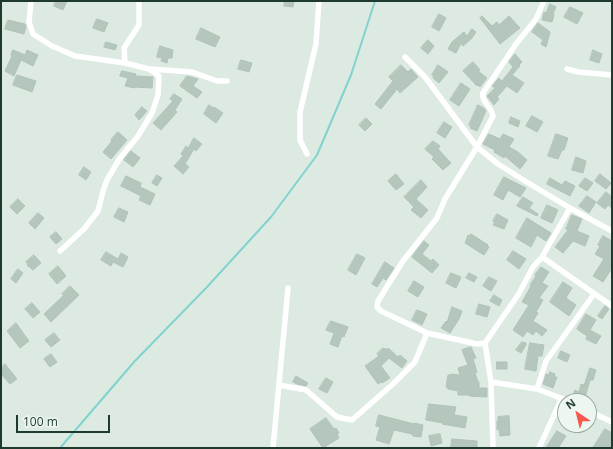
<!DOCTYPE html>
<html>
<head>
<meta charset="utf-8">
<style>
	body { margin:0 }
	#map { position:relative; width:613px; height:449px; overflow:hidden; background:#ddeae2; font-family:"Open Sans",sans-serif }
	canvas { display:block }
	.frame { position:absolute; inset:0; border:2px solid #1e3a2d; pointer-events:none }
	.north { position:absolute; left:557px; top:393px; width:40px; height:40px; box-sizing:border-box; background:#edf7f0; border:1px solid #9aaba2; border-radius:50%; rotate:325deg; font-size:11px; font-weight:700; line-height:16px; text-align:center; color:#1e3a2d }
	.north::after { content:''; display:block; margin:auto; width:14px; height:18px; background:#f7584e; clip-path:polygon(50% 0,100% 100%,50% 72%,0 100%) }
	.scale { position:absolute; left:16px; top:415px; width:94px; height:18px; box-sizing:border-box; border:2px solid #1e3a2d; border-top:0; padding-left:5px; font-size:12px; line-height:14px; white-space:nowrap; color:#1e3a2d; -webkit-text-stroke:3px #edf7f0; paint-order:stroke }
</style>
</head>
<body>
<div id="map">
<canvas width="613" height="449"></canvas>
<div class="frame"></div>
<div class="north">N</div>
<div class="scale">100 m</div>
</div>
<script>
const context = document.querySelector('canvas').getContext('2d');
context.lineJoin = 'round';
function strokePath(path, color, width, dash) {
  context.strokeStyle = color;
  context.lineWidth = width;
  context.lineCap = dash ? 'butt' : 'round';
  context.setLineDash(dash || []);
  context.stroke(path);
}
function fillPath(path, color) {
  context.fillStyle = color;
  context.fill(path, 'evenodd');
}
strokePath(new Path2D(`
	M60 448 134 362 207 287 271 217 317 155 351 75 375 1`), '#82d2d0', 2);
const building = new Path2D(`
	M56 1H67L63 10 54 6Z
	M285 1H294L293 7 284 6Z
	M550 4 556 7 553 14 554 15 552 22 542 20 544 12 546 13Z
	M570 7 583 13 577 24 564 17Z
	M439 14 446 18 439 31 432 27Z
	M482 16 492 26 497 22 499 25 509 16 520 28 500 44 480 18Z
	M97 19 108 23 104 32 93 28Z
	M8 20 25 24 26 27 24 34 5 29Z
	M538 23 550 32 546 47 541 44 543 40 532 32Z
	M201 28 220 37 215 47 196 39Z
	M472 29 476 32 472 38 463 46 461 43 456 53 448 49 452 42 464 32 467 36Z
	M428 40 434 46 428 54 421 48Z
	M106 42 117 45 115 50 104 47Z
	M160 46 173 50 172 58H168L167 63 161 61 162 58 157 57Z
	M13 50 25 55 27 50 38 55 33 66 21 60 14 76 5 71 12 56 11 55Z
	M593 50 602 54 599 63 590 60Z
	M515 54 522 62 519 65 520 66 512 75 524 83 517 93 507 86 497 97 499 99 494 105 487 96 495 88 492 86 499 78 502 81 513 67 509 62Z
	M241 60 252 63 249 72 238 69Z
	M473 62 480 70 478 71 487 78 480 87 478 85 477 86 463 71Z
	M401 65 408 72 411 69 418 77 400 93 397 89 381 109 375 104 393 81 389 77Z
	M438 65 448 72 439 83 433 78 434 76 432 75Z
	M122 71 136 74 135 76 153 77 152 88 135 87V88L125 86 128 78 120 76Z
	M17 75 36 81 32 92 13 85Z
	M187 76 198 79 193 86 202 92 197 98 180 86Z
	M461 83 470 89 459 106 450 100Z
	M174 94 182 99 175 110 177 112 161 130 153 123 173 101 170 99Z
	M209 105 213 108 214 107 223 113 216 123 204 114Z
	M478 105 484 108 486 111 477 131 470 128 471 126 469 125Z
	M142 107 147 111 139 120 135 115Z
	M532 116 543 122 537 132 526 126Z
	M511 117 520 121 518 127 509 123Z
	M366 118 372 124 365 131 359 125Z
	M444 122 452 127 445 138 437 133Z
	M118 132 127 140 111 159 103 152 112 141 111 140Z
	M489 134 500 139 503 134 514 139 509 147 518 152 527 160 520 169 505 156 504 158 494 152 495 150 483 144Z
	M556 134 568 138 564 150H562L558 159 548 156Z
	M194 138 202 144 196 151 194 149 185 164 189 167 183 174 174 166 183 156 181 154 186 146 188 148Z
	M433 141 440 146 438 149 451 163 443 170 432 159 434 157 425 149Z
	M131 151 140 158 133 167 124 160Z
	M576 157 586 161 583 173 572 170Z
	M84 167 91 172 86 180 79 175Z
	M396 174 404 184 396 190 388 181Z
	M600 174 611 183 606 189 595 181Z
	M157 175 162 178 157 186 152 183Z
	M126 176 141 183 140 187 155 194 150 205 139 200 141 196 121 186Z
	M504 177 526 188 520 197 508 190 503 200 494 195Z
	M550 178 562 185 565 181 575 186 570 196 547 184Z
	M585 178 593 183 587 191 579 186Z
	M421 180 427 187 416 199 428 210 421 218 411 210 414 207 404 197Z
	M606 192 612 197V208L608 205 605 209 597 203Z
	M587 196 596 202 589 213 579 206Z
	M523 197 533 203 529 208 538 214 537 216 517 206Z
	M18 199 25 206 17 214 10 207Z
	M547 205 558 210 552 223 541 218Z
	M119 208 128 212 124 222 114 217Z
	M38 213 44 218 35 229 29 223Z
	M497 214 508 220 504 229 493 225 495 222 493 221Z
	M572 215 582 219 577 231 589 236 585 246 573 241 563 253 555 247 568 230 566 229Z
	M527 218 551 233 546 241 537 235 531 247 516 238Z
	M56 232 62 239 56 244 50 237Z
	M471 234 488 245 487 246 489 247 484 255 465 243 468 235 470 236Z
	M603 236 612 241V268L603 282 593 276 604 259 595 254 600 246 598 245Z
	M424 241 429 245 422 254 431 261 433 259 439 265 432 273 412 257Z
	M513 251 526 259 519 269 507 260Z
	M106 252 118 259 121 253 128 257 123 267 113 262 111 266 101 260Z
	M357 254 365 258 356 275 348 270Z
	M34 255 41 263 33 270 27 265 28 264 26 262Z
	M385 262 394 268 386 280 383 278 377 287 372 284Z
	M58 266 66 276 57 284 49 274Z
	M541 267 549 272 542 283 548 286 539 298 543 300 536 312 538 313 533 321 547 330 542 336 536 331 533 335 527 331 523 337 513 330 529 305 522 302 531 286 530 285 536 276 535 275Z
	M18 269 23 273 16 283 11 279Z
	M451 273 461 277 456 288 446 283Z
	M469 273 477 277 474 282 466 278Z
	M489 277 497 281 491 291 483 286Z
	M414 281 424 287 418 297 408 291Z
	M563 282 572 288 566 298 576 305 569 316 550 302Z
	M70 286 79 295 51 322 44 314 64 295 62 294Z
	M494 295 502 300 499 306 490 301Z
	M32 303 40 312 33 318 25 309Z
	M479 304 490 307 487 317 476 314Z
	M605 306 609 309 602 319 598 316Z
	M452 307 462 311 459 319 450 333 441 328 446 321 447 322Z
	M417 310 427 314 422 325 412 320Z
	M586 314 596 320 590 330 601 336 596 344 586 339 587 336 577 329Z
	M331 321 348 327 344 337 342 336 338 347 330 344 334 333 326 330Z
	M16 323 29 341 20 348 7 331 8 330Z
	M54 333 60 340 51 347 45 340Z
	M522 342 526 343V345L521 353 516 350Z
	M530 343 544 345 542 356H538L536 371 525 369Z
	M471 347 476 358 473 359 477 372 475 373 478 382H479V388H487V397L469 396V395H458V391L448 389V388L446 387 448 375H451V374L460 375 458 368 468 365 462 350Z
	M383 348 384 349 385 348 387 350 388 348 398 357 400 355 407 361 402 368 389 358 381 366 390 378 382 383 381 382 378 384 365 366 379 356 377 354Z
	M561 351 570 355 567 362 558 358Z
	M51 354 57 362 50 367 44 359Z
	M497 362H507V369H497Z
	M5 364 17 379 10 384 1 374V368Z
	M590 368 596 370 593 380H590L584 401H579L572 398 575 390 579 392 581 384 584 385Z
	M550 372 555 374 554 377H557L553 388 543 384 546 374 549 375Z
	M296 376 308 383 306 386 297 384 293 382Z
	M326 378 333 382 327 393 319 389Z
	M429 404 456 407 454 415 467 417 465 428 442 424 443 423 426 420Z
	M379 415 414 424V423L423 425 421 437 413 436 412 434 394 430 389 444 376 440 380 427 376 426Z
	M509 416 510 435 500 436 499 429 497 430V421H498V417Z
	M326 418 334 429 336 428 339 433 337 434 339 438 323 448 310 429Z
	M605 429 612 433V448H593Z
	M557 431 566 436 558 448H546Z
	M440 434 442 443 431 446 429 436Z
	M452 439 477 441V448H451Z`);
fillPath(building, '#b5c7bd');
strokePath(building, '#afc3b7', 1);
strokePath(new Path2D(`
	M31 1 29 22 33 34 52 46 75 56 125 63 124 48 139 25V1
	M405 57 425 77 477 147 498 164 525 181 570 208 612 231
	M150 69 192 72 217 81H227
	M567 69 578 72 612 75
	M307 154 300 140V112L316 44 319 1
	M60 251 84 229 98 211 103 191 107 180 120 158 138 136 152 113 158 95 159 76 149 69 125 63
	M542 257 612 306
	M485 343 477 344 427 333 381 311 377 307 378 301 403 261 437 218 445 199 477 147 493 116C492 107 481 102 483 93L516 44 536 19 544 1
	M491 382 537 389 568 401
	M279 385 306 390 337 417 352 420 393 384 415 362 427 333
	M537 389 546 361 594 294
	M589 411 612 422
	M273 448 288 288
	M493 448 491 382 485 343 518 295 533 267 542 257 570 208
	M539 448 562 398`), '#fff', 5.5);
</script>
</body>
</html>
